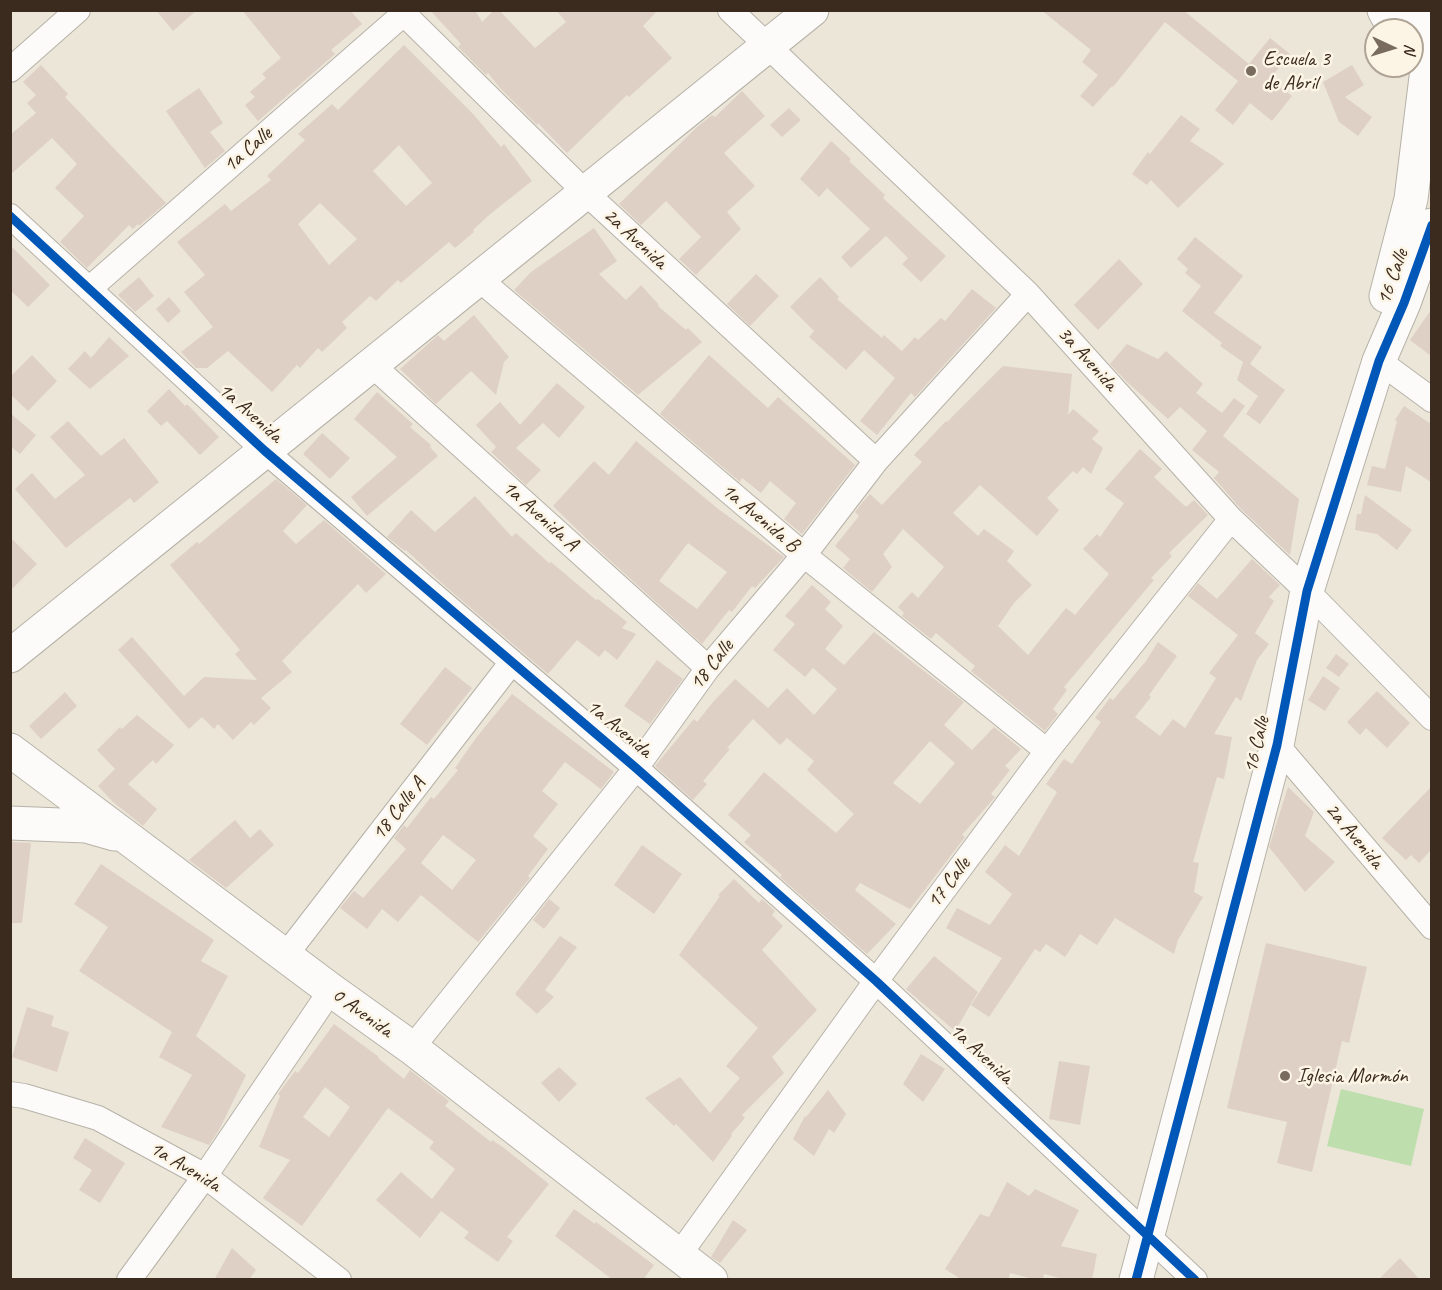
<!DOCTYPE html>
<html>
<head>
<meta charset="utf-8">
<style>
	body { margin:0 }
	#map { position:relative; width:1442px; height:1290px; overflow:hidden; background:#ebe6d8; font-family:Caveat,sans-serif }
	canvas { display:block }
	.frame { position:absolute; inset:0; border:12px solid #3b2a1e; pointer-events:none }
	.north { position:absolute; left:1364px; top:18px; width:60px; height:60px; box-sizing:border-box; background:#fcf5e5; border:2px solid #afa495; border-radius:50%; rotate:94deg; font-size:16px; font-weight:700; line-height:24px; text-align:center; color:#3b2a1e }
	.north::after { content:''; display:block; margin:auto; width:21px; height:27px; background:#796c5f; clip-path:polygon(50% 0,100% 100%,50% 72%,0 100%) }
</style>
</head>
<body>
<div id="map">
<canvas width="1442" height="1290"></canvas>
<div class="frame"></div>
<div class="north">N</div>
</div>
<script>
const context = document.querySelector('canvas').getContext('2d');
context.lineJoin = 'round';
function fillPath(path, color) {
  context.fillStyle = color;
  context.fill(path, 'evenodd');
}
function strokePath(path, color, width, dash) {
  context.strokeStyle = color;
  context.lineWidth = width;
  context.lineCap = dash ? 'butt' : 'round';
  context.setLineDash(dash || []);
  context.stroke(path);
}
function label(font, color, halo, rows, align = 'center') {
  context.font = font + ' Caveat,sans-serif';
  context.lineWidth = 5;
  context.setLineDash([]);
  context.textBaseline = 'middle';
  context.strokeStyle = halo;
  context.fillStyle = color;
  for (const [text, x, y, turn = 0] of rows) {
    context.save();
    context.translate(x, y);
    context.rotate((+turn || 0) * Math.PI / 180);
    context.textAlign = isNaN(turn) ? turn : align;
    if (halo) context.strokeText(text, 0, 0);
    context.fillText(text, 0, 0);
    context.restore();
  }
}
fillPath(new Path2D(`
	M1341 1089 1424 1109 1411 1166 1327 1146Z`), '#bfdeae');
fillPath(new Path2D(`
	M156 10H197L173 31Z
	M242 10H350L362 24 331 50 335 54 258 121 245 105 255 97 250 92 266 78 262 74 281 58Z
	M430 10H475L482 22 494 10H499L535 48 566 22 556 10H658L643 26 672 58 629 97 627 95 567 153 538 123 537 125 500 88 488 73 486 75 458 47 461 44Z
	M1041 10H1183L1249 64 1270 38 1290 54 1270 79 1292 96 1272 121 1250 103 1233 125 1215 110 1238 81 1165 22 1113 87 1112 86 1093 107 1080 96 1098 75 1082 62 1091 50Z
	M404 45 474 115 501 147 504 144 532 181 489 215 473 230 474 232 455 248 449 242 401 283 398 280 376 301 370 296 342 322 347 328 322 352 318 348 300 368 297 365 272 392 228 351 207 368H196L181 352 213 327 184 292 205 275 177 242 225 204 231 211 271 180 267 176 305 140 298 134 332 104 338 110ZM399 145 432 183 406 206 373 171ZM320 203 357 239 329 265 298 224Z
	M41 65 68 94 65 97 166 203 139 226 138 224 133 229 129 225 87 268 60 242 84 216 55 188 77 164 52 138 10 175V135L36 113 27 103 36 95 23 82Z
	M1352 65 1364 85 1345 97 1372 117 1358 136 1339 122 1323 82Z
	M199 88 223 123 210 132 225 151 205 168 166 111Z
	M742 91 765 116 724 153 755 186 727 212 741 229 696 275 679 259 701 237 666 201 641 225 619 204 696 128 712 115 715 117Z
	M789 108 801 120 782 137 770 125Z
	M1181 115 1200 129 1190 141 1215 157 1224 164 1178 208 1151 180 1147 185 1132 174 1148 152 1150 154Z
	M831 141 851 159 849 161 885 195 883 198 946 256 921 282 902 264 908 258 886 236 851 268 841 257 870 229 827 188 819 197 800 179Z
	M594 228 617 261 599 274 626 300 641 285 659 305 658 306 686 330 688 328 702 342 638 395 514 290 531 272Z
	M1195 237 1243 276 1214 313 1262 347 1250 364 1285 390 1260 424 1246 414 1258 396 1237 380 1243 362 1220 346 1222 343 1182 311 1201 286 1185 273 1188 269 1177 259Z
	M10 245 50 285 28 307 10 290Z
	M1119 259 1143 284 1098 330 1074 305Z
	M756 274 779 296 750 326 727 304Z
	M139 277 154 296 135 312 118 295Z
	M820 277 839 297 837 299 882 338 884 335 902 351 915 337 918 340 941 318 945 321 972 289 996 308 915 397 911 393 877 435 860 421 895 378 864 350 846 370 809 337 814 331 790 307Z
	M169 297 181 311 168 323 156 309Z
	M1431 310V356L1410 340Z
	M474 315 509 357 504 362 496 395 471 371 436 404 400 369 438 335 444 341Z
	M109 337 129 356 90 389 68 369 85 351 91 358Z
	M1127 344 1158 359 1166 351 1203 384 1196 393 1222 413 1234 398 1245 406 1223 436 1299 499 1290 555 1241 509 1214 478 1219 472 1192 450 1207 431 1180 407 1168 419 1127 382 1110 364Z
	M32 355 57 381 28 411 10 394V377Z
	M709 355 768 408 778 397 855 465 802 534 784 519 796 503 770 481 761 493 742 478 740 482 660 414Z
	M1003 366 1072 374 1068 415 1073 409 1099 431 1092 439 1103 448 1091 474 1083 467 1077 474 1073 471 1047 498 1059 510 1037 536 980 485 953 513 978 536 984 529 1014 551 1007 561 1032 585 1014 603 998 626 1028 655 1066 608 1075 615 1109 574 1083 549 1097 534 1100 537 1124 503 1105 489 1140 449 1162 469 1154 477 1186 507 1194 500 1208 515 1169 553 1172 556 1151 578 1154 580 1064 687 1067 690 1053 709 1058 714 1045 731 971 671 975 666 936 633 931 639 902 616 904 613 898 607 912 592 918 598 944 567 903 529 883 554 892 567 872 592 843 568 850 559 835 546 859 516 855 512 861 504 870 494 882 505 922 462 914 455 946 421 947 422Z
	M557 383 585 407 559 438 543 423 516 448 541 470 526 485 491 452 496 447 476 425 500 402 520 425Z
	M169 389 185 406 187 404 219 437 200 455 167 421 161 426 147 411Z
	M377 392 413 424 410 427 431 445 430 447 438 456 367 516 351 497 397 457 354 419Z
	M1404 406 1431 424V482L1406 466 1401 492 1367 485 1372 466 1385 469 1397 421 1395 420Z
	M10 413 36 435 20 454 10 446Z
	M68 421 101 456 124 438 159 482 134 503 130 498 66 548 15 489 32 473 55 499 85 475 50 437Z
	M322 433 350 458 330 479 303 454Z
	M636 441 717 508 784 557 755 588 752 586 732 612 729 610 702 644 591 543 553 506 594 461 609 475ZM688 543 727 572 697 609 659 581Z
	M276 479 307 505 283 531 296 544 324 520 386 574 366 593 358 584 282 661 292 672 261 698 271 708 254 725 251 722 233 740 218 724 214 729 202 717 189 729 118 650 132 637 184 696 204 677 257 680 235 654 240 650 170 565 197 542 199 544Z
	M1365 495 1412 530 1397 550 1377 534 1355 530 1357 514H1361Z
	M475 496 512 537 516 533 549 563 551 562 596 600 598 599 627 622 622 628 636 634 617 660 605 650 599 657 577 640 548 674 445 586 406 550 405 551 387 537 411 510 435 532Z
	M10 537 37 564 10 591Z
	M1252 559 1280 585 1269 597 1274 601 1255 633 1269 644 1257 660 1241 701 1236 697 1214 734 1232 737 1224 779 1217 777 1193 862 1199 863 1194 892 1203 897 1178 940 1174 954 1115 918 1097 945 1080 934 1065 957 1046 944 1040 952 1035 949 989 1017 971 1005 1002 958 946 928 957 908 990 925 1012 894 985 872 1005 845 1019 856 1057 792 1046 784 1064 759 1072 764 1101 722 1095 718 1110 698 1113 700 1146 661 1158 642 1177 656 1149 695 1151 697 1135 717 1160 736 1173 719 1185 728 1216 678 1209 673 1238 635 1188 596 1198 583 1217 599Z
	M812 585 831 602 825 609 843 626 825 649 844 665 874 632 964 702 944 725 972 750 994 727 1021 749 1005 766 1010 770 991 794 995 797 962 835 965 837 910 909 860 883 855 890 896 924 867 954 780 877 782 875 744 842 751 835 728 815 764 772 836 833 854 814 807 770 814 761 787 738 780 745 753 719 727 748 730 749 703 781 707 784 693 800 655 766 694 719 697 722 714 701 735 679 768 708 787 688 814 715 837 689 813 668 805 677 773 650 795 624 785 616ZM930 741 955 763 920 804 893 783Z
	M1336 654 1349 664 1339 677 1326 668Z
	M657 660 683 679 650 724 624 706Z
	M445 667 472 688 427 745 400 724Z
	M1323 676 1340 688 1325 711 1308 700Z
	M1377 691 1410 723 1387 748 1366 728 1360 735 1347 722Z
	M65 692 77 706 41 739 29 726Z
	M512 694 614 772 601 789 565 762 542 791 558 804 533 836 548 849 528 876 530 878 478 942 421 895 398 922 382 909 367 929 340 908 354 891 363 898 406 849 394 838 404 825 407 828 431 797 434 799 458 770 455 768 476 738ZM443 835 476 860 452 890 421 863Z
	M137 715 174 745 156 764 153 760 128 784 157 809 143 826 113 802 98 786 115 769 97 750 120 727 122 729Z
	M1288 787 1314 812 1305 836 1335 862 1305 892 1269 847Z
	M1431 787V850L1419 863 1411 855 1406 860 1382 838Z
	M235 820 250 838 260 829 274 845 226 888 189 860Z
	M10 842 31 843 22 923H10Z
	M642 845 682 874 654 914 614 885Z
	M101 864 214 940 201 961 228 976 196 1036 246 1075 219 1130 209 1145 161 1127 192 1075 159 1057 172 1032 79 971 108 927 74 904Z
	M734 879 759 903 762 899 775 911 772 915 783 926 762 950 817 1010 772 1057 784 1073 742 1115 745 1118 731 1134 732 1136 713 1162 676 1124 674 1126 645 1098 680 1077 710 1113 740 1078 726 1066 758 1028 679 955 720 896 718 895Z
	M549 899 560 908 544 929 533 920Z
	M560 936 577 947 545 990 554 997 537 1014 515 994Z
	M1266 943 1367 967 1349 1043 1342 1041 1312 1172 1277 1163 1287 1122 1227 1108Z
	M934 956 978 992 955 1031 906 989Z
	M27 1007 54 1016 51 1026 69 1032 57 1072 12 1057Z
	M334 1024 379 1057 378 1058 404 1079 410 1070 449 1101 445 1106 491 1142 492 1140 504 1148 549 1184 507 1237 513 1241 498 1262 464 1238 469 1232 441 1211 420 1238 376 1200 401 1172 432 1199 455 1169 429 1148 434 1142 388 1108 302 1226 263 1198 290 1160 259 1147 280 1096 278 1094 295 1071 298 1073ZM325 1087 350 1107 329 1137 303 1117Z
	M921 1054 945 1069 923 1102 903 1084Z
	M1059 1061 1090 1066 1080 1125 1049 1119Z
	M559 1067 577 1084 559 1102 541 1083Z
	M828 1090 846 1114 834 1133 829 1129 814 1156 793 1139 805 1116 806 1117Z
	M85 1138 125 1163 100 1203 79 1190 92 1170 73 1158Z
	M1007 1182 1029 1196 1035 1189 1079 1210 1061 1246 1097 1254 1092 1280H1068L1044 1274 1043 1280H1037L1010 1273 1008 1280H962L945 1269 980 1214 989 1217Z
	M574 1209 595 1224 596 1222 654 1265 643 1280H613L555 1236Z
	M733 1220 747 1230 720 1263 711 1257Z
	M232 1248 256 1270 249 1280H214Z
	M1400 1258 1420 1280H1378Z`), '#dfd0c6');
const street = new Path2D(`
	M400 10 586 193 876 461
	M730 10 1028 294 1231 519 1307 591 1432 718
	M10 70 78 10
	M10 216 265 451 636 768 876 981 1195 1280
	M479 279 804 555 1047 751
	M89 289 408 10
	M1379 361 1432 400
	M372 365 708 668
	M1277 745 1432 927
	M285 956 512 662
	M412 1048 636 768 708 668 804 555 876 461 1028 294
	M10 1094 24 1096 98 1118 205 1176 339 1280
	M679 1255 876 981 1047 751 1231 519
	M129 1280 205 1176 331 990`);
const secondary = new Path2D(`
	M1386 296 1411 199 1428 61
	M10 656 812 10
	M10 750 331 990 412 1048 711 1280
	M10 823 86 826 114 834
	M1136 1280 1277 745 1307 591 1379 361 1404 303 1432 225`);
const primary = new Path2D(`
	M1384 10 1395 30
	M1416 10 1430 37 1428 61`);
strokePath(street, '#b7b2a8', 26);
strokePath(secondary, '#b7b2a8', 35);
strokePath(primary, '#b7b2a8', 35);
strokePath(street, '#fcfbf9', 24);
strokePath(secondary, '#fcfbf9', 33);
strokePath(primary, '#fcfbf9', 33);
strokePath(new Path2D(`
	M10 216 265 451 636 768 876 981 1195 1280
	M1136 1280 1277 745 1307 591 1379 361 1404 303 1432 225`), '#0057b8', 9);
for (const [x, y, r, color] of [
	[1251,71,6,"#796c5f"],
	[1285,1076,6,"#796c5f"]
]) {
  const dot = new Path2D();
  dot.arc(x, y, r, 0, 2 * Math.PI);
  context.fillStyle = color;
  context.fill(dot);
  strokePath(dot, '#fcf5e5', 2);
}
label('21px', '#3b2a1e', '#fcf5e5', [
	["Escuela 3",1263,59],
	["de Abril",1263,83],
	["Iglesia Mormón",1297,1076]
], 'left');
label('21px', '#3b2a1e', '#fcf5e5', [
	["1a Calle",248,150,-41],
	["2a Avenida",635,239,43],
	["16 Calle",1393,277,-70],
	["3a Avenida",1087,359,48],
	["1a Avenida",250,413,42],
	["1a Avenida A",540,516,42],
	["1a Avenida B",760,518,40],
	["18 Calle",712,665,-52],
	["1a Avenida",619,729,40],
	["16 Calle",1257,745,-77],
	["18 Calle A",399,809,-52],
	["2a Avenida",1354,836,50],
	["17 Calle",949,883,-53],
	["0 Avenida",362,1013,36],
	["1a Avenida",981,1054,43],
	["1a Avenida",185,1167,31]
]);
</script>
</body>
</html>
